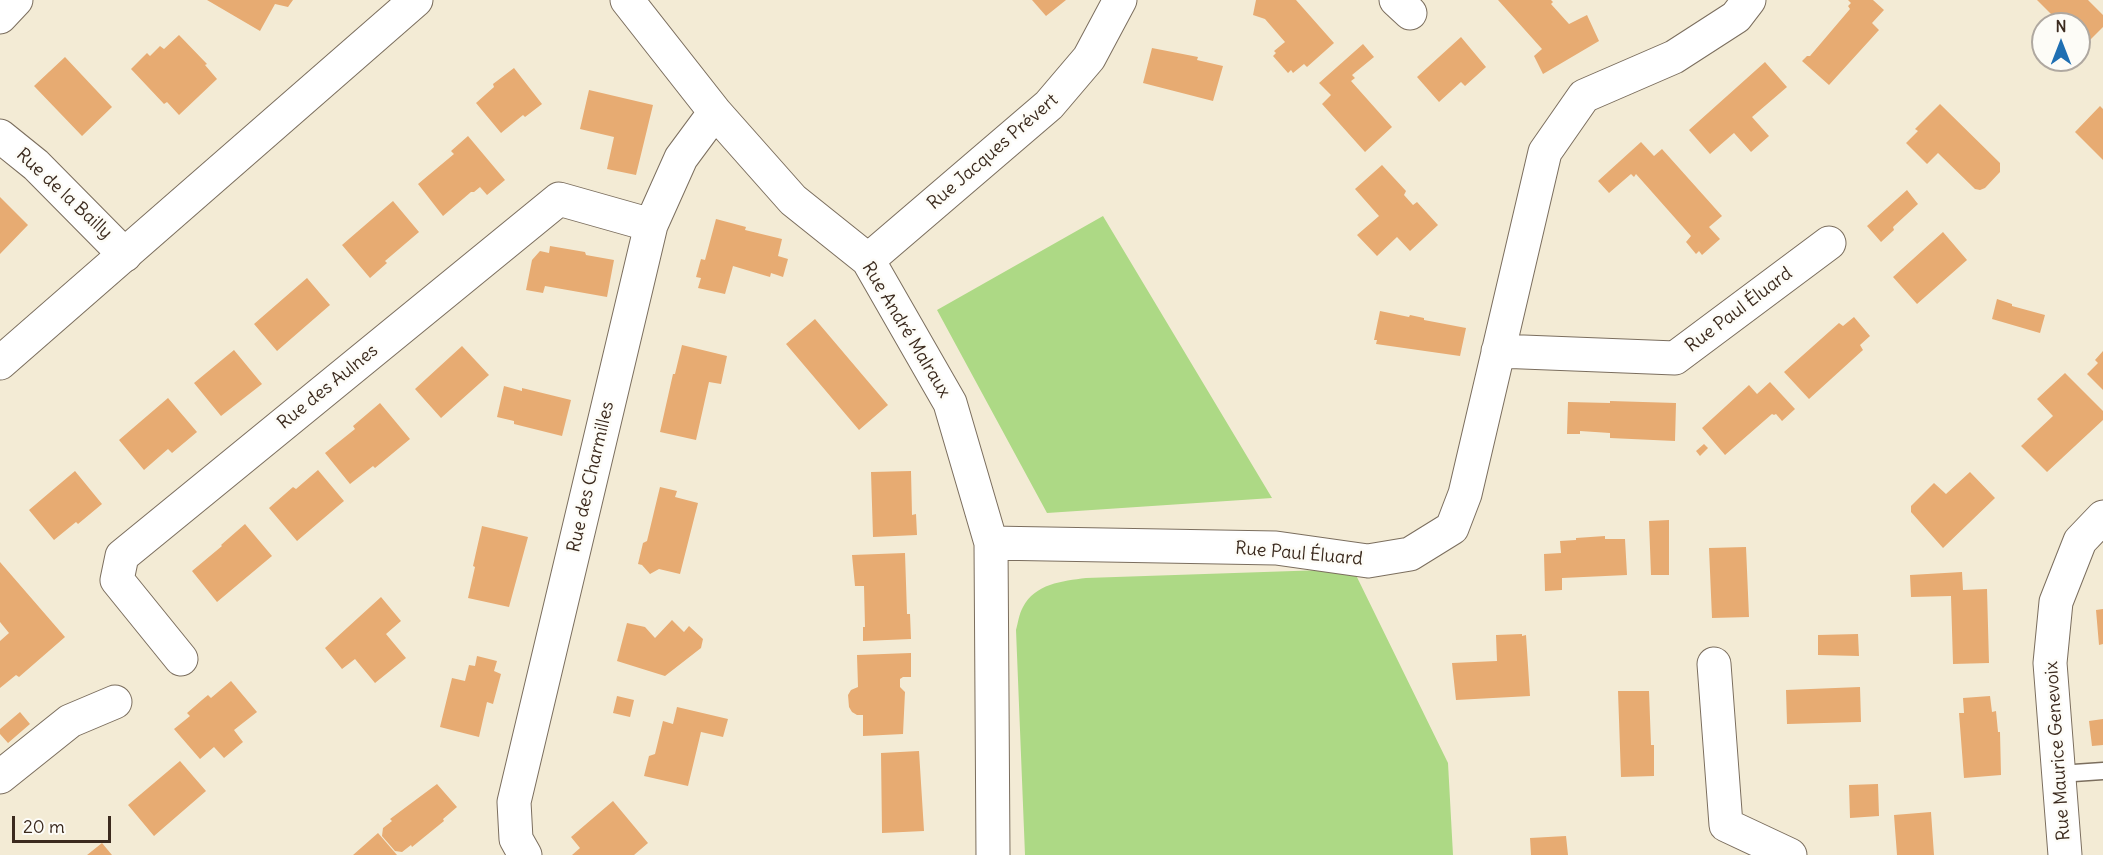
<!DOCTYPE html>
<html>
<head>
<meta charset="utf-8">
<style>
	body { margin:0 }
	#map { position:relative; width:2103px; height:855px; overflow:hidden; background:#f3ebd5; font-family:Delius,sans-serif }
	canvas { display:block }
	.north { position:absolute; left:2031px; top:12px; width:60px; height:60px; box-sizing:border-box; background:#fdfcf7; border:2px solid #afa8a0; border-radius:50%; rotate:0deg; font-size:16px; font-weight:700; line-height:24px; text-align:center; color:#3b2a1e }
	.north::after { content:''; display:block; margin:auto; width:21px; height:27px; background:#1f6fb2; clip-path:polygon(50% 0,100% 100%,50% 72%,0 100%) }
	.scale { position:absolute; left:12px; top:816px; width:99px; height:27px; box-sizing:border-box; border:3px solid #3b2a1e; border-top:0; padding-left:8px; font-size:18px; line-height:21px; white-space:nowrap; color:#3b2a1e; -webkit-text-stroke:4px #fdfcf7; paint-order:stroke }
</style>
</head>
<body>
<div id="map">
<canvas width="2103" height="855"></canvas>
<div class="north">N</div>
<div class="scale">20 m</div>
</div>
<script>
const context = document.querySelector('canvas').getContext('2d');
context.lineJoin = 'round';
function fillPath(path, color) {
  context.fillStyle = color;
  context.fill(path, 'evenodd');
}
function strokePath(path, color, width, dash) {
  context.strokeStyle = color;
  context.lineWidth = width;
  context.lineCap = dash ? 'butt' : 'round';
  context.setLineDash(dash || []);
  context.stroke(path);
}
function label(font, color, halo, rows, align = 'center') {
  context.font = font + ' Delius,sans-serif';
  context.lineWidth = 5;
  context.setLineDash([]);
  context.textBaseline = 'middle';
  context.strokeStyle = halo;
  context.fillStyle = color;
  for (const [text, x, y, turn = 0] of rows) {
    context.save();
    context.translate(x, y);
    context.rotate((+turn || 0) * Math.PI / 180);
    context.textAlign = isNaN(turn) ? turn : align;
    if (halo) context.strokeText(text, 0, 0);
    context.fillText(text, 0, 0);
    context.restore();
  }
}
fillPath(new Path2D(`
	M1103 216 1272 498 1047 513 937 310Z
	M1353 569 1448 763 1453 855H1025L1016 630C1018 623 1019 614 1023 607 1035 584 1062 581 1086 578Z`), '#add985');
fillPath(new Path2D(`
	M207 0H293L288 7 275 4 260 31Z
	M1032 0H1066L1046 16Z
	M1256 0H1296L1334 43 1307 67 1304 64 1293 73 1291 70 1288 73 1273 56 1276 53 1274 51 1285 42 1265 19 1253 15Z
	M1498 0H1551L1553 2 1551 4 1569 24 1587 15 1599 41 1543 74 1534 56 1542 49Z
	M1848 0H1873L1884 10 1872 23 1879 30 1829 85 1802 61 1807 56H1810L1850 9 1848 6 1851 3Z
	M2037 0H2088L2103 15V27L2084 46 2081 43 2079 45V24H2057L2059 22Z
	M179 35 207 64 205 65 217 79 179 115 167 102 164 104 131 69 147 53 150 56 160 46 164 49Z
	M1461 37 1486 67 1465 86 1461 82 1439 102 1417 77Z
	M1363 44 1374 57 1352 75 1355 78 1351 81 1392 127 1365 152 1322 104 1331 95 1319 83Z
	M1152 48 1198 57 1197 60 1223 66 1213 101 1143 83Z
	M65 57 112 107 82 136 34 86Z
	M1765 62 1787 87 1752 117 1769 136 1751 152 1734 133 1710 154 1689 130Z
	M514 68 542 104 525 117 523 115 501 133 476 103 494 87 493 84Z
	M589 90 653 105 636 175 607 169 614 137 580 129Z
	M1940 104 2000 163V172L1985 188 1980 190 1975 189 1938 153 1927 164 1906 143 1918 131 1915 129Z
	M2100 106 2103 109V160L2075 132Z
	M468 136 505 180 487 195 480 187 474 192H471L443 216 418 184 454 154 451 151Z
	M1641 142 1654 156 1662 149 1722 216 1709 227 1720 239 1702 255 1699 251 1696 254 1686 242 1691 236 1636 174 1634 177 1631 174 1609 193 1598 181Z
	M1382 165 1406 191 1404 195 1413 205 1417 202 1438 225 1410 251 1397 237 1377 256 1357 235 1379 216 1355 189Z
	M1907 190 1918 204 1893 227 1894 230 1881 242 1867 226Z
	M0 197 28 225 0 254Z
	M393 201 419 232 385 261 387 263 370 278 342 245Z
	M716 219 746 227 745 230 782 239 778 256 788 259 783 277 771 273 770 277 733 266 725 294 698 288 701 278 696 277 701 259 705 260Z
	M1943 232 1967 260 1917 304 1893 277Z
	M550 246 585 252 586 255 614 260 607 297 545 286 543 293 526 290 532 260 540 251 549 253Z
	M307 278 330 305 277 351 254 324Z
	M1997 299 2012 304V306L2045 315 2040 333 1992 319Z
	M1380 311 1409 317 1410 315 1424 318V320L1466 328 1460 356 1376 344 1377 340H1374Z
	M1854 317 1870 336 1860 345 1863 350 1809 399 1784 372 1839 323 1843 326Z
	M815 319 888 405 859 430 786 344Z
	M682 345 727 356 721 384 709 382 696 440 660 432 673 374H675Z
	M462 346 489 375 441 418 415 389Z
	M234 350 262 384 221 416 194 383Z
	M2103 351V390L2087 374 2098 363 2095 360Z
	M2065 373 2103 411V420L2047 472 2021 446 2053 416 2037 399Z
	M1770 382 1795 409 1782 421 1776 414 1774 415 1772 414 1725 455 1702 428 1749 385 1757 394Z
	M504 386 522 391V388L571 400 562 436 514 424V421L497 417Z
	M168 398 197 432 172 453 168 449 144 470 119 440Z
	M1610 401 1676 403 1675 441 1610 438V433L1580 431V434H1567L1568 402 1610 403Z
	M380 403 410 439 375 468 373 466 350 484 325 453 355 429 353 426Z
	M1704 444 1708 448 1700 456 1696 451Z
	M318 470 344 501 297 541 269 508 293 487 296 489Z
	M75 471 102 504 78 524 76 522 54 540 29 510Z
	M911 471 912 515 916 514 917 535 873 537 871 472Z
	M1970 472 1995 498 1943 548 1911 512V506L1934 483 1946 494Z
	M660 487 677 491 675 497 698 503 680 574 659 569 650 574 642 565 638 564 643 543 647 541Z
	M1669 520V575H1651L1649 521Z
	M245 524 272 556 217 602 192 571 222 546 221 545Z
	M482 526 528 537 509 607 468 598 475 567 473 566Z
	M1605 536V539H1625L1627 575 1562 578V590L1545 591 1544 554 1561 553 1560 541 1576 540V538Z
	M1746 547 1749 617 1712 618 1709 548Z
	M905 553 907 614H910L911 639 863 641V627H865L864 586H855L852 555Z
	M0 562 65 637 19 677 16 675 0 688V641L9 633 0 622Z
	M1962 572 1963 590 1987 589 1989 663 1953 664 1951 596 1911 597 1910 575Z
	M381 597 401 621 386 634 406 658 375 683 355 659 342 669 325 648Z
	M2103 609V644L2099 645 2096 610Z
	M672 620 684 632 689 626 703 639 701 648 665 676 617 661 627 623 645 627 655 638Z
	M1522 634V636L1526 635 1530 696 1456 700 1452 663 1497 661 1496 635Z
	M1858 634 1859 656 1818 655V635Z
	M911 653V677H903L900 679V687L905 692 903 734 863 736V715H857L852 712 849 707 848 695 851 690 858 687 857 655Z
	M477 656 497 661 494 671 501 674 493 704 487 702 479 737 440 727 452 678 465 681 469 665 475 666Z
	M231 681 257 712 234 730 243 742 224 758 214 747 200 759 174 729 190 716 187 713 202 700 208 695 211 698Z
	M1860 687 1861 722 1787 724 1786 690Z
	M1618 691H1649L1651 745H1654V776L1621 777Z
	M617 696 634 700 630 717 613 713Z
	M1990 696 1992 712 1996 711 1998 732H2000L2001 775 1964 778 1959 713H1964L1963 698Z
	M677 707 728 719 723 737 701 732 688 786 644 776 649 756 655 754 663 721 673 724Z
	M20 712 30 724 8 743 0 734V729Z
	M2103 719V745L2092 746 2089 721Z
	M919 751 924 831 882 833 881 753Z
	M180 761 206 791 154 836 128 805Z
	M437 784 457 807 443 819 444 821 412 847 411 845 402 852 395 851 382 836 383 828 392 821 390 819Z
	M1878 784 1879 816 1850 818 1849 785Z
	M613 801 648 843 634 855H572L580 848 571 837Z
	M1931 812 1934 855H1897L1894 815Z
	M378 833 397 855H353Z
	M1566 836 1568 855H1531L1530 838Z
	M102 843 112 855H87Z`), '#e7ab72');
const service = new Path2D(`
	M2059 774 2103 771`);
const minor = new Path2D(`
	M627 0 715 112 793 200 868 260 950 403 991 543 993 855
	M1396 0 1410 13
	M0 17 16 0
	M0 136 36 165 125 255
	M868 260 1049 105 1089 58 1120 0
	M1498 351 1675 358 1829 243
	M991 543 1276 548 1368 561 1410 554 1452 528 1465 494 1545 152 1584 96 1674 57 1736 17 1749 0
	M181 659 117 580 122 556 559 199 651 225
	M1714 664 1726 825 1790 855
	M0 777 70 721 115 702
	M525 855 516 839 514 802 651 225 681 158 715 112
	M2065 855 2050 663 2056 602 2080 541 2103 517`);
const tertiary = new Path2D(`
	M0 363 416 0`);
strokePath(service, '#7b6e5e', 19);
strokePath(minor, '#7b6e5e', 35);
strokePath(tertiary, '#7b6e5e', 35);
strokePath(service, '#fff', 16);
strokePath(minor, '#fff', 33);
strokePath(tertiary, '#fff', 33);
label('18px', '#3b2a1e', '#fdfcf7', [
	["Rue Jacques Prévert",993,152,-41],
	["Rue de la Bailly",64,194,43],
	["Rue Paul Éluard",1739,310,-37],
	["Rue André Malraux",906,330,59],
	["Rue des Aulnes",328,387,-39],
	["Rue des Charmilles",591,477,-77],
	["Rue Paul Éluard",1299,554,5],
	["Rue Maurice Genevoix",2058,751,-94]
]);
</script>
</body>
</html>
